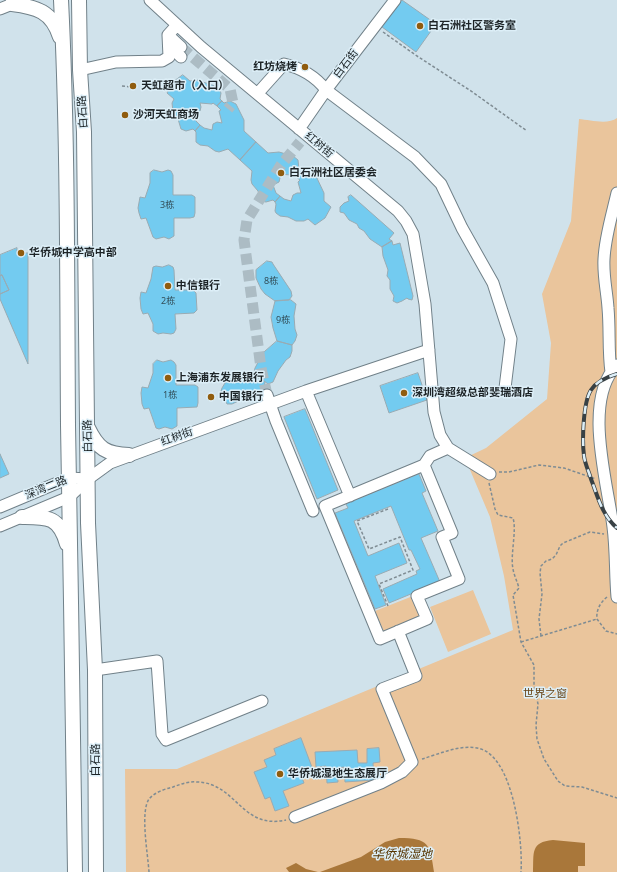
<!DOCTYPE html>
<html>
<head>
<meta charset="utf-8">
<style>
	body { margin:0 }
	canvas { display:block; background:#d0e2eb }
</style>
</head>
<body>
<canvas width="617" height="872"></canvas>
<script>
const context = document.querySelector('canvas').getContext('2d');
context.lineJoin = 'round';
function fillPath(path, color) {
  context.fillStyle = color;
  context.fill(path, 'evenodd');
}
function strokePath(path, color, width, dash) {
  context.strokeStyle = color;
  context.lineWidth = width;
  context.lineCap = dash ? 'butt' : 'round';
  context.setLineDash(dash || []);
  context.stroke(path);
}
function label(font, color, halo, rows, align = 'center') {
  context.font = font + ' "Noto Sans","Noto Sans SC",sans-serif';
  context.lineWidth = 3;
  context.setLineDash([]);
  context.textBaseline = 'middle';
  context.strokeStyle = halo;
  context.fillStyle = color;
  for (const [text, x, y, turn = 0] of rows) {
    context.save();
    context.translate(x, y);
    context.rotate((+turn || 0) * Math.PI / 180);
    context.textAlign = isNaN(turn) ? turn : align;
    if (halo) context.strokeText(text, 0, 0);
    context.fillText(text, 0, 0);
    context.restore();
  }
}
fillPath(new Path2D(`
	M617 118V872H126L125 769H177L513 630 504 576 490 517 465 458 486 448 547 399 551 343 542 294 571 221 579 119C590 120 608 125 617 118Z
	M473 590 491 634 448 652 430 607Z
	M413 596 421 616 384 632 375 611Z`), '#eac59c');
fillPath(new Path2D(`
	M399 838C429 838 430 844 434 872H320L361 857 385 842Z
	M553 840 585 843V866H578V872H533C534 853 530 842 553 840Z
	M296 863 306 869 318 872H289L286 868Z`), '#a9773a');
const building = new Path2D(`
	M402 0 436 24 416 52 382 27Z
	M183 75 190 81 197 80 218 87 221 93 220 99 222 101 217 106 213 103 212 104 200 103 201 107 200 111 193 114 196 121 200 125 195 131 193 129 186 131 181 129 178 119 173 112 172 103 174 99 167 93 173 82Z
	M222 101 224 103 230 101 236 104 244 120V131L256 142 240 160 228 149 219 152 215 151 208 146 200 145 196 142V132L195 131 200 125 204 128 212 130 213 124 217 122 222 123 219 111 221 110 217 106Z
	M256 142 268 153 279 152 293 156 298 160 299 170 300 171 296 177 292 173 291 175 279 174 280 178 279 182 273 185 276 193 280 196 275 202 273 200 266 202 261 201 258 191 252 184 251 180 252 171 240 160Z
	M154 170 162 172 168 170 171 171 173 175V195H192L195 197V213L194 217 190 218H174V236L169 239 164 237 156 239 153 237 146 218 141 219 139 213 138 208 140 197 145 198 150 183V173Z
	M300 171 302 173 309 171 315 174 324 193V201L331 207 325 218 315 225 308 219 304 221H296L288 217 280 216 276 213 275 211 276 204 275 202 280 196 284 199 291 201 293 195 297 193H301L298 182 300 180 296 177Z
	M351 195 394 233 389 239 392 241 382 247 370 239 364 231 359 228 357 224 349 220 344 213 340 212V207L344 203 349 201 348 197Z
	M392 241 393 245 400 243 413 296 412 300 408 299 407 298 402 301 397 303 393 301 394 296 390 289V280L387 276 388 270 383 256 382 247Z
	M17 248V253H28V364L0 299V294L9 290 2 275 0 276V255Z
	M267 261 272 262 273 264 291 291 292 296 289 300 275 301 265 294 261 289 256 278V270Z
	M169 265 173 267 174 270 175 290H193L196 293 197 310 194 313 175 314 176 329 174 333 171 334 163 333 158 334 153 331V324L148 313 143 314 141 309 140 298 141 292 146 293 151 279 153 267 156 266 162 267Z
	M2 275 9 290 0 294V276Z
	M291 300 296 304 294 316 295 329 297 335 295 341 292 345 277 341 273 328 271 317 275 301Z
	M277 341 292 345V351L290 357 286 360 278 371 273 382 268 384 254 373 255 368 263 353Z
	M157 360 163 362 171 360 174 362 176 365V385H195L198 387V403L197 407 177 408V426L172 429 165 427 159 429 156 428 149 408 144 409 142 404 141 393 142 387 148 388 153 373V364Z
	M248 373H254L265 382 264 389 232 404H227L221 391 222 388 225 383 236 375Z
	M418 373 427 400 389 413 380 386Z
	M305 409 338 490 317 499 284 417Z
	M0 454 9 474 0 478Z
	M419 474 426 491 422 493 438 531 421 538 440 582 389 603 383 589 417 574 416 571 420 569 411 550H409L391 506 354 521 368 556 399 543 407 563 375 576 386 605 375 609 335 513 348 508 346 504Z
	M301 738 313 770 301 775 304 783 283 791 289 806 275 811 270 797 265 799 254 772 267 767 264 760 276 755 274 749Z
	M379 748 380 762 373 763 374 780 345 782 344 767 337 768 338 782 327 783 326 766 316 767 315 752 357 750 358 763H367V749Z`);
fillPath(building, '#73cbf0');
strokePath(building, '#99abb3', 1);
strokePath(new Path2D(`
	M181 47 230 89 233 103 228 109
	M267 395 261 368 244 240 247 220 281 165 300 142`), '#acbcc4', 11, [11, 5.5]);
const minor = new Path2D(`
	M150 0 201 47 398 211 406 221 413 234 425 304 434 412 440 435 448 448 490 474
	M0 9 20 1
	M168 35 181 47
	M169 45 181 57
	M80 70 116 62 162 61 169 57 168 35 177 25
	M258 93 284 64C301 68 316 77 326 90L415 157 441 184 462 228 493 283 511 339 505 388
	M299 129 326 90 395 0
	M617 365C582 400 608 484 613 527 616 550 615 574 617 597
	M611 372C608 351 610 330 608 308 607 292 603 276 604 259 605 237 612 215 617 193
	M306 391 350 496
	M267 395 276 421 313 511
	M424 465 452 533 442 537 459 579 417 596 427 619 380 639 325 506Z
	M424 465 430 456 448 448
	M0 507 69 478 88 479
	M0 526 69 497 88 479 110 463 306 391 429 350
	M95 670 157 661 162 734 166 740 262 701
	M295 817 381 783 402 772 412 762 382 689 416 676 398 631`);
const major = new Path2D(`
	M61 0C68 141 67 283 68 425 70 574 74 723 75 872
	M79 0 80 70 84 132 88 523 95 670 96 872
	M12 4C36 7 52 11 60 37
	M88 428C98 449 106 454 129 455
	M22 517C47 517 59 516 67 544`);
strokePath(minor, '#718189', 13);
strokePath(major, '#718189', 16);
strokePath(new Path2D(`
	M383 32 417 56 471 91 527 131
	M122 86 131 87
	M499 472H509L539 465 564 468 596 479
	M489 483 495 509 498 515 513 518C517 531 510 555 513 569 514 575 517 581 519 588L513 595 521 642 534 665V685L538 704 536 725 537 739 544 759 558 781 565 786 582 787 617 798
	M388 509 357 521 369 549 400 537 413 570 379 584 388 606
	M607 597C600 603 596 610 597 619L606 631 617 634
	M541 636 539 619 542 594 540 573 541 566 546 561 552 559 556 555 560 546 563 543 590 532 604 534
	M521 642 597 619
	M422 759C439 754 463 743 481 749 514 760 523 843 521 872
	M149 872C148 855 140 812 149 799 155 792 165 789 173 787 181 784 189 781 197 782 237 783 241 830 286 820`), '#7f8c93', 1.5, [3, 2]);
strokePath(minor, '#fff', 11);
strokePath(major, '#fff', 14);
const rail = new Path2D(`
	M617 374C607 377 597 381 591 390 583 402 582 441 584 456 585 464 589 472 591 479 598 497 602 515 617 528`);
strokePath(rail, '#384145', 4);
strokePath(rail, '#ddeff8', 2.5, [8]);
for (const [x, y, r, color] of [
	[420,26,4,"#905c0e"],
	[305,67,4,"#905c0e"],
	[133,86,4,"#905c0e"],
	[125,115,4,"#905c0e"],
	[281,173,4,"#905c0e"],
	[21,253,4,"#905c0e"],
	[168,286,4,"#905c0e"],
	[168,378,4,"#905c0e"],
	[404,393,4,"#905c0e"],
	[211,397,4,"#905c0e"],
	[280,774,4,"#905c0e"]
]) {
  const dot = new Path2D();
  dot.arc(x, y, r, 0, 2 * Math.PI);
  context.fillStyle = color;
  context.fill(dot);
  strokePath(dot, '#ddeff8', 1.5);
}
label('9px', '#324e59', null, [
	["3栋",167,205],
	["8栋",271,281],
	["2栋",168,301],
	["9栋",283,320],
	["1栋",170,395]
]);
label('bold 11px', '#1d2427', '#ddeff8', [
	["白石洲社区警务室",428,26],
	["红坊烧烤",297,67,"right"],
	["天虹超市（入口）",141,86],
	["沙河天虹商场",133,115],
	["白石洲社区居委会",289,173],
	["华侨城中学高中部",29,253],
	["中信银行",176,286],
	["上海浦东发展银行",176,378],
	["深圳湾超级总部斐瑞酒店",412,393],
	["中国银行",219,397],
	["华侨城湿地生态展厅",288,774]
], 'left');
label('11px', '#1d2427', '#ddeff8', [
	["白石街",346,64,-53],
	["白石路",83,112,-94],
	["红树街",319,145,40],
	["白石路",88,436,-91],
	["红树街",177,437,-20],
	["深湾二路",46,488,-22],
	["白石路",96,760,-90]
]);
label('11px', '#674315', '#ddeff8', [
	["世界之窗",545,694]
]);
label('italic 12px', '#563400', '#ddeff8', [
	["华侨城湿地",402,855]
]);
</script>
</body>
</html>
